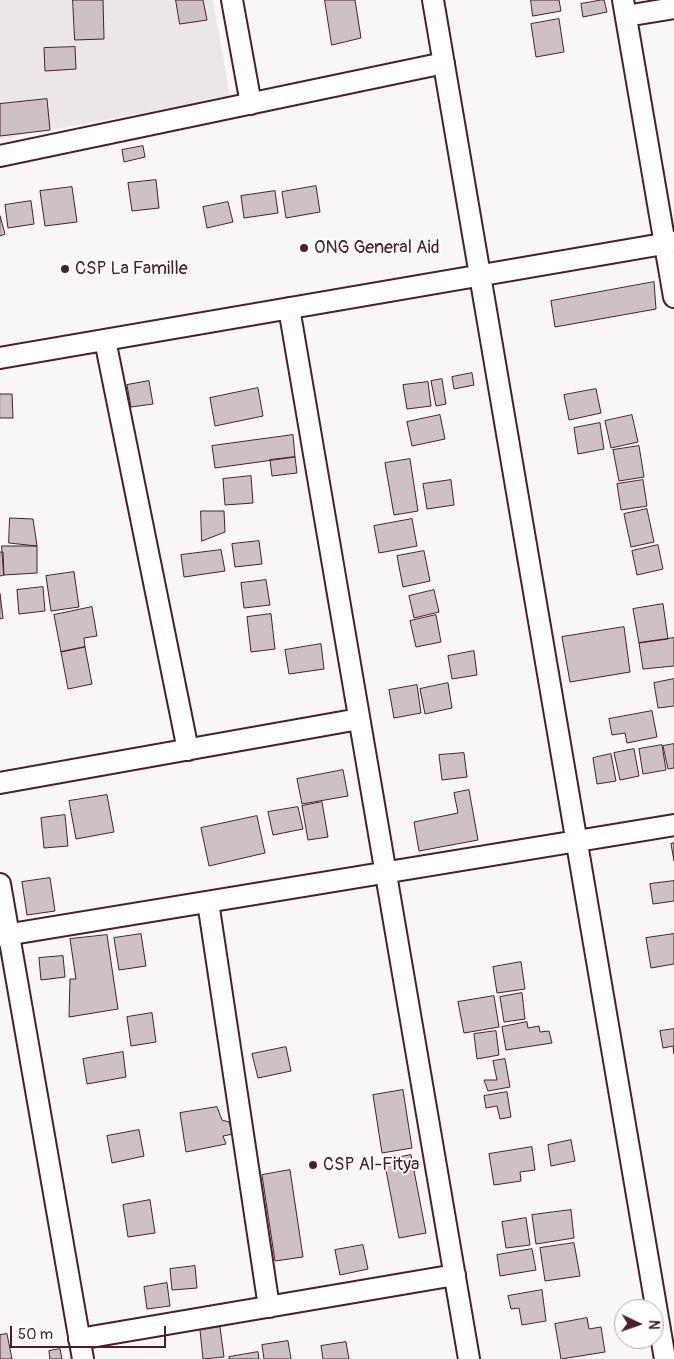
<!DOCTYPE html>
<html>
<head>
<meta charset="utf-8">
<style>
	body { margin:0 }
	#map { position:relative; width:674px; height:1359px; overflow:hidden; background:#f8f6f7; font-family:Pangolin,sans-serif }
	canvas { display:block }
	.north { position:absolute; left:614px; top:1299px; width:50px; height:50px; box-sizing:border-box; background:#fff; border:1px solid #b7a5aa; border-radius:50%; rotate:93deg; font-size:14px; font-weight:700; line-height:20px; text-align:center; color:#4a1f2b }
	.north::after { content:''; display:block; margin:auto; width:18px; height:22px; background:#4a1f2b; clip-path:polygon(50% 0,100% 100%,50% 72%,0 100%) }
	.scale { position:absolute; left:10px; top:1326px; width:156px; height:22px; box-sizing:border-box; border:2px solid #4a1f2b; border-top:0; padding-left:6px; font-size:15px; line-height:18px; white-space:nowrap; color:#4a1f2b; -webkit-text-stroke:4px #fff; paint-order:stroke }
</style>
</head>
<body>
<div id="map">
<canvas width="674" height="1359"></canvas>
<div class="north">N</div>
<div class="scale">50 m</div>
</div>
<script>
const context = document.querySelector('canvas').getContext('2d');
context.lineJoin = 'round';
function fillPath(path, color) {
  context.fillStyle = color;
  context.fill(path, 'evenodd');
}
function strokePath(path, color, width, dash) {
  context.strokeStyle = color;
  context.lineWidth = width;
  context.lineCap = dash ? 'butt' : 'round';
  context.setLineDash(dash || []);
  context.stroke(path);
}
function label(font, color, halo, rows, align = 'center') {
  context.font = font + ' Pangolin,sans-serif';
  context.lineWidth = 4;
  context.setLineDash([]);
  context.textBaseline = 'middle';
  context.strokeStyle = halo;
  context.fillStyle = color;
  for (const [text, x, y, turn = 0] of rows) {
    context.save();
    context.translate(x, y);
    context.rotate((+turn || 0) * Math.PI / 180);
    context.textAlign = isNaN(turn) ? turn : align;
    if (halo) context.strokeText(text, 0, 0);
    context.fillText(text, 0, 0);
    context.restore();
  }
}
fillPath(new Path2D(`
	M0 0H213L230 97 0 139Z`), '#ebe6e8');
const building = new Path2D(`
	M73 0H103L104 39 75 40Z
	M176 0H203L207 20 180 24Z
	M325 0H355L361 38 332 45Z
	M531 0H559L561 11 533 16Z
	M601 0H604L607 12 583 17 581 4Z
	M559 19 564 52 536 57 531 24Z
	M75 47 76 69 45 71 44 48Z
	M47 99 50 130 0 136V104Z
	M143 146 145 157 124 162 122 150Z
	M156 180 159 208 132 211 128 183Z
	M316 186 320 212 286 218 282 192Z
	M72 187 77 222 45 226 40 191Z
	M275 191 278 213 244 218 241 196Z
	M31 201 34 224 8 228 5 205Z
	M228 202 233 222 207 228 203 207Z
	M0 216 5 234 0 236Z
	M654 282 656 309 555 327 551 301Z
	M472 373 474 385 454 389 452 377Z
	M442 379 446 404 436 406 431 381Z
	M149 381 153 404 131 407 127 385Z
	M428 382 431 406 407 409 403 385Z
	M258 388 263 416 215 426 210 398Z
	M596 389 601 413 569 420 564 395Z
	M0 394H12L13 418H0Z
	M440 415 445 439 412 446 407 422Z
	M632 415 638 442 611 448 605 421Z
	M600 423 604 449 578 454 574 428Z
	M293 435 295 457 215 468 212 446Z
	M639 446 644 477 619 481 613 450Z
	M295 457 297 473 272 476 270 460Z
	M410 459 418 511 394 515 385 463Z
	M251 476 253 503 225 505 223 479Z
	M451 480 454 505 427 509 423 484Z
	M643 480 647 506 621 510 617 484Z
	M647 509 654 542 631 547 624 514Z
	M201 511H224L225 532 202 541Z
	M10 518 33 519 37 546 9 543Z
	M412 519 417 546 379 553 374 526Z
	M259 541 262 564 235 567 232 544Z
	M658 545 663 569 637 575 632 551Z
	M2 546H37V573L4 575Z
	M221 550 225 571 184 577 181 555Z
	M424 551 430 581 403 587 397 556Z
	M0 552H3L4 575 0 576Z
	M74 572 79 607 51 611 46 576Z
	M266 580 270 605 244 608 241 583Z
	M43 587 45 611 19 614 17 590Z
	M434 590 439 612 414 618 409 596Z
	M0 594 3 618 0 619Z
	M663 604 668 639 639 643 633 609Z
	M92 607 97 636 84 638 85 647 61 652 54 615Z
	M271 614 275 649 251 652 247 617Z
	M436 615 441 642 416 647 410 621Z
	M624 627 630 672 570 682 562 637Z
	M674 638V666L643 669 639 643Z
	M321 644 324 669 289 674 285 650Z
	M85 647 92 684 68 689 61 652Z
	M474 651 477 675 452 679 448 656Z
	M674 679V706L658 708 654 683Z
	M448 683 452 708 425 714 420 689Z
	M417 685 421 713 394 718 389 690Z
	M652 711 657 737 627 743 625 733 612 735 609 719Z
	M674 744V768L668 769 663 746Z
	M662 745 666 770 643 774 639 749Z
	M634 749 639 776 620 780 614 753Z
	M464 753 467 777 442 780 439 755Z
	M611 754 616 781 597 784 593 758Z
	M343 770 348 796 302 804 297 779Z
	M469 790 478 840 419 851 414 822 458 813 454 793Z
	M107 795 114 832 76 839 69 801Z
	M322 802 328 837 308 840 302 806Z
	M298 807 303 829 273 835 268 812Z
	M65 815 68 846 44 848 41 818Z
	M257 816 265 853 209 866 201 828Z
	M674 843V861L671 844Z
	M50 878 55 911 27 915 22 882Z
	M674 881V901L653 904 650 884Z
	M141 934 146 966 119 970 114 938Z
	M674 934V964L651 968 646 938Z
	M107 935 118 1009 69 1017 70 979H76L70 939Z
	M63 956 65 977 41 980 39 958Z
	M521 962 525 989 497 993 493 967Z
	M522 993 525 1019 504 1022 500 997Z
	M494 996 499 1027 464 1033 458 1002Z
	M152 1013 156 1042 131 1046 127 1017Z
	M527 1022 528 1028 539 1026 540 1032 549 1031 552 1043 506 1050 502 1027Z
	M674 1029V1054L673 1046 663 1048 660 1031Z
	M496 1031 499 1055 477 1059 474 1034Z
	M286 1047 291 1071 258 1078 252 1054Z
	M123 1052 126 1077 87 1084 83 1059Z
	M505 1059 510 1087 488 1091 484 1080H497L493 1061Z
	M403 1090 412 1148 382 1153 373 1095Z
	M507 1092 511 1117 500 1119 497 1106 486 1108 484 1096Z
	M217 1107 222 1120 229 1122 233 1134 223 1136 226 1144 186 1152 180 1113Z
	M139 1130 144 1156 112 1163 107 1136Z
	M571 1140 575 1161 551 1166 548 1145Z
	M532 1147 535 1170 520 1172 521 1181 494 1185 489 1154Z
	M411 1155 426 1233 399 1238 384 1160Z
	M290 1170 303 1257 275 1261 262 1175Z
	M150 1200 155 1233 128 1237 123 1205Z
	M571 1210 574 1238 536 1244 532 1215Z
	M526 1218 530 1245 506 1248 502 1222Z
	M574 1243 580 1276 545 1281 540 1248Z
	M363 1245 368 1269 340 1275 335 1250Z
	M532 1249 536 1270 500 1276 497 1255Z
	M195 1266 197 1288 172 1290 170 1269Z
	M167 1283 170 1306 147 1309 144 1287Z
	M542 1290 546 1321 522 1325 519 1308 511 1309 508 1296Z
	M587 1318 589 1329 601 1327 605 1352 561 1359 555 1324Z
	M220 1327 224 1357 203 1359 200 1330Z
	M7 1334 12 1359H0V1335Z
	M288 1341 291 1359H264L262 1345Z
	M346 1342 349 1359H323L321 1346Z
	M60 1349 62 1359H50L49 1351Z
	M258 1352 259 1359H229V1357Z`);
fillPath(building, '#cdc1c4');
strokePath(building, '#4a1f2b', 1);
const street = new Path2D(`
	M232 0 251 104
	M433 0 665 1359
	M623 0 674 297
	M626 16 674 8
	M0 156 444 63
	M289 308 469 1359
	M105 340 188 750
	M0 358 674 242
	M0 783 359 719
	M0 884 83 1359
	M208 902 269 1307
	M0 936 674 825
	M79 1339 455 1275`);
strokePath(street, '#4a1f2b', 24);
strokePath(street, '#fff', 20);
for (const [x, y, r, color] of [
	[304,248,5,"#4a1f2b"],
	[65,269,5,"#4a1f2b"],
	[313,1165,5,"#4a1f2b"]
]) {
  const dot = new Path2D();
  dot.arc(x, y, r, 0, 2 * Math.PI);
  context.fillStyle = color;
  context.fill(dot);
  strokePath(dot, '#fff', 2);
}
label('18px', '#4a1f2b', '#fff', [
	["ONG General Aid",314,248],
	["CSP La Famille",75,269],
	["CSP Al-Fitya",323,1165]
], 'left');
</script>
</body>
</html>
